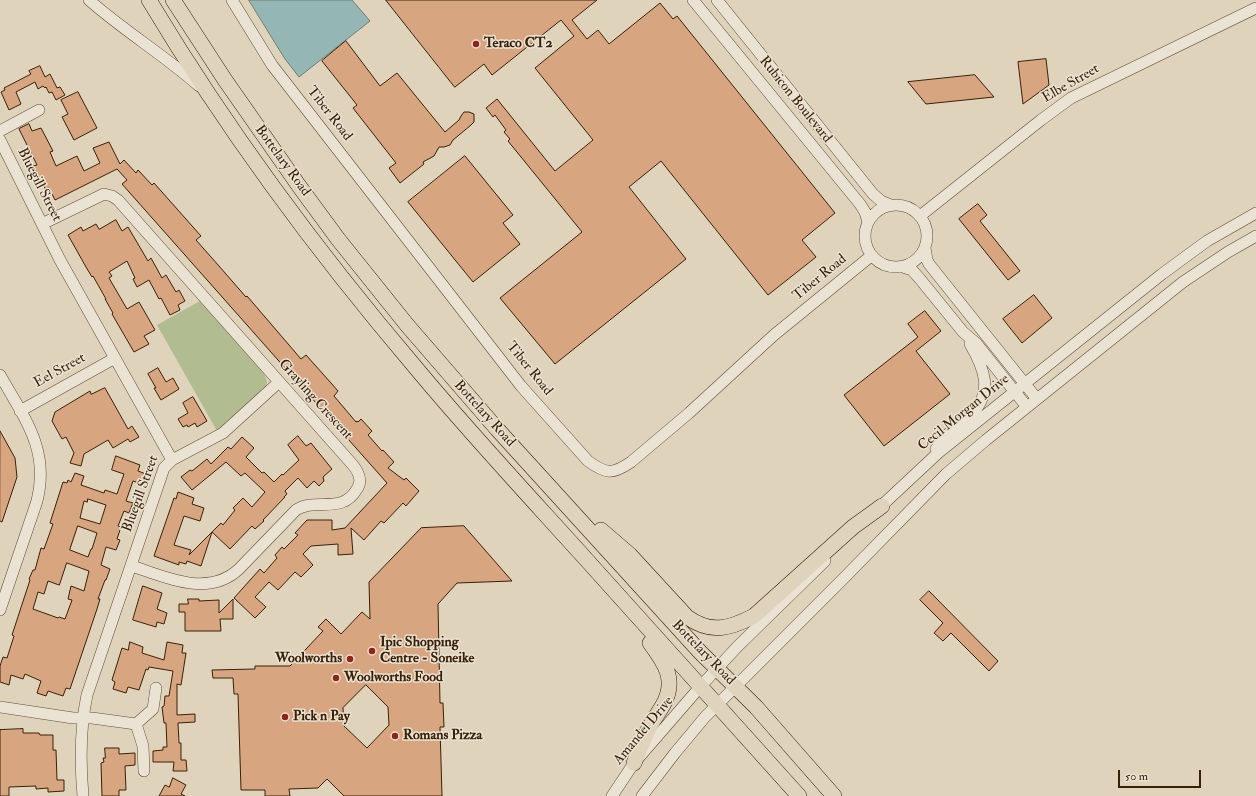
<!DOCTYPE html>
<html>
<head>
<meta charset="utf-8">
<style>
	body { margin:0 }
	#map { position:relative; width:1256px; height:796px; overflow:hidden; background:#dfd3bb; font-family:"IM FELL Double Pica",serif }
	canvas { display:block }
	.scale { position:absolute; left:1118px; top:770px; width:83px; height:18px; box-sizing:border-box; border:2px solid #392007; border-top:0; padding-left:5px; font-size:12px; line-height:14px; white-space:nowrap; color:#392007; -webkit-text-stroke:3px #eae2d3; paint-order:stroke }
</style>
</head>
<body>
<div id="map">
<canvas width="1256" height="796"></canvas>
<div class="scale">50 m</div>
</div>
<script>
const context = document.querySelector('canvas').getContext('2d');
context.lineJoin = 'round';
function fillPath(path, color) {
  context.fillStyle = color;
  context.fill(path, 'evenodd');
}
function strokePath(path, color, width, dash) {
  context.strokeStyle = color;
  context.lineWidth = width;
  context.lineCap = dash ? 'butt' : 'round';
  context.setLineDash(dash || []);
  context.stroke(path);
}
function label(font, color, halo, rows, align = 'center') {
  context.font = font + ' "IM FELL Double Pica",serif';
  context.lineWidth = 3;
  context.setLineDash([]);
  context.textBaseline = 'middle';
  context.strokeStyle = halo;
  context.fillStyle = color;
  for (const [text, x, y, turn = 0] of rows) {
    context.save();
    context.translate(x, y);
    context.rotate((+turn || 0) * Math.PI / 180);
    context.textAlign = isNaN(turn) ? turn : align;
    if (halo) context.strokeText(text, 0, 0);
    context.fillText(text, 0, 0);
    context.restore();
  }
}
fillPath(new Path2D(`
	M200 301 264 373 267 382 265 388 221 428 217 431 157 325Z`), '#b1bc90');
const water = new Path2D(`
	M249 0H352L370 21 299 77 285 59Z`);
fillPath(water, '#94b7b5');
strokePath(water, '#707b6f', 1);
const building = new Path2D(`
	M386 0H597L572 20 587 39 598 30 609 44 660 3 673 19 677 16 835 213 802 240 816 257 768 295 661 161 629 187 686 259 555 364 500 298 582 232 508 141 510 139 504 132 506 130 495 115 493 117 486 108 497 99 555 171 593 140 535 68 574 36 561 20 492 75 484 64 455 87Z
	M346 41 380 86 397 73 445 132 459 120 461 116 464 112H469L474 114V122L471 125 453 140 450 145 444 147H439L434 156 423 162 424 164 400 183 389 168 396 163 353 108 357 105 322 61Z
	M1046 59 1049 85 1023 104 1018 62Z
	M40 66 45 77 50 74 57 88 60 87 65 95 56 100 52 92 49 93 46 87 45 88 43 86 38 89 35 82 16 92 21 104 9 110 1 92 5 90 4 88 31 74 29 71Z
	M975 75 994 97 926 104 908 82Z
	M78 92 97 128 74 140 62 117 68 114 61 100Z
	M29 124 32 131 41 128 53 151 50 152 56 166 77 156 84 171 100 163 93 148 109 142 120 164 124 160 136 173 138 170 152 185 154 183 201 236 196 240 219 266 246 297 247 296 301 359 306 355 331 383 338 391 334 396 356 422 357 421 358 422 361 419 372 431 368 435 382 451 383 450 394 462 388 468 404 480 406 478 419 491 406 506 403 503 384 523 381 521 364 540 351 528 353 554 338 555V544L311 546 303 554 313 565 301 577 295 572 278 590 269 582 255 597 266 607 255 618 234 598 260 569 264 573 277 558 275 555 282 547 284 549 298 535 295 533 307 520H332V530L345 528 387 483 122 184 127 180 117 169 55 200 49 188 46 190 33 166 37 165 19 129Z
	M465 156 513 215 503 223 520 244 473 282 408 202Z
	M978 204 987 215 980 221 1020 271 1008 280 959 219Z
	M116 220 122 231 128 227 148 261 151 258 162 278 166 275 176 292 179 290 185 301 178 305 180 310 170 315 161 298 159 299 149 280 137 287 133 279 135 278 127 261 109 272 112 276 109 278 127 309 139 302 155 330 144 336 149 344 134 352 112 314 113 313 105 299H106L93 276 92 277 86 267 68 235 81 227 83 231 96 224 99 229Z
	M1034 295 1052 318 1022 343 1003 319Z
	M925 311 941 331 916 351 950 394 884 446 844 395 918 337 908 324Z
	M158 368 166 382 173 378 179 389 161 400 154 388H156L148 374Z
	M105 388 128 429 132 426 139 437 130 442 128 439 113 448 108 440 84 454 81 466 70 463 74 453 66 437 62 439 52 421 55 412 90 391 91 394Z
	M193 397 207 421 197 427 195 423 188 427 187 425 183 427 178 419 188 413 183 403Z
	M0 431 15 458 17 477 2 522 0 521Z
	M298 436 306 446 311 443 332 469 323 477 324 481 319 486 314 481 307 488 298 478 285 491 287 494 284 497H285L263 520 264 521 255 529 252 526 230 549 212 532 201 566 187 561 186 564 179 562V565L154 556 174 498 176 499 178 492 194 498 192 504 204 508 200 521 184 516 174 545 191 550 189 555 221 523 223 525 235 510 233 508 243 498 252 507 265 492 245 473 241 476 226 462 192 490 181 477 190 470 192 471 207 459 211 464 228 447 231 449 242 437 254 448 246 457 262 473 264 472 274 482 282 474 283 475 299 460 288 445Z
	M116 456 140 465 138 471 146 474 142 484 133 481 126 501 133 503 129 513 124 511 118 526 121 527 117 539 120 540 116 550 106 547 101 565 110 569 106 580H105L98 599H100L97 609 70 689 66 688 63 696 48 691 46 696 37 693 41 681 25 674 23 679 11 675 9 685 0 682V666L3 657 7 658 14 636 12 635 30 580 29 579 33 570H35L41 548 44 549 53 524 50 523 63 482 67 483 68 480 71 482 75 473 84 476 81 485 104 493 105 490 117 494 124 474 112 470ZM88 499 106 505 100 524 80 518 84 501 87 502ZM78 526 97 533 92 549H91L88 557 70 550ZM67 563 89 571 84 591 71 586 68 599 72 600 65 619 59 617 58 618 33 609 38 592 44 594 48 581 59 585Z
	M464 526 512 581 457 583 438 604 440 703H443L444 727H440L442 796H344L327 779 318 788 289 789 290 796H265V790H241L238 694H234L233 678H213L212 670 255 669V666H290L323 631 318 627 326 619 341 634 362 612 370 619 369 582 421 528ZM366 685 388 707 389 725 367 748 344 726 343 708Z
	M143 586 162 593 157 609 167 613 164 624 157 622 156 627 133 620Z
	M929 591 998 661 989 671 951 633 943 641 934 633 943 623 920 600Z
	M188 599H199V601L219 600V613L233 599V619H220L221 631H185V612H179V604H188Z
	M130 642 143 647 142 653 164 660 167 642 183 645 182 653H186L181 685 177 684V715L195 714V722L178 723 179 743H181V760H186L187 771H173L174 762H153V751L163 750V747H167L166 723H164L162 707 164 706 165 696H169L173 671 149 667 148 670 146 669 139 690 128 687 126 693 113 689 115 682 112 680 122 648 128 650Z
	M23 729V733H39L40 735H53V750H56L57 780H64V791L48 792V788L36 789V786L9 787V796H0V730Z
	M105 748H119V754L135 753V765L125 766 126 790H119V796H102L101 763 104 762 103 758H105Z
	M173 778 186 785 181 794 185 796H159L165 785 169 787Z`);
fillPath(building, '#d8a581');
strokePath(building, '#392007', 1);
const minor = new Path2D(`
	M89 0C124 31 164 55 199 86
	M232 0 272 65 521 386 588 461C606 474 612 475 631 462L689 413 774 335 871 256
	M693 0 860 204 865 212 868 222
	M717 0 873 194 881 201 891 205
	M0 131 39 110
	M0 140 60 260 172 460
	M865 236a31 31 0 1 1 62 0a31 31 0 1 1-62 0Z
	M920 216 1041 120 1071 98 1256 8
	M42 224 104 194 112 196 118 200 352 464C358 471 363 481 357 489 342 515 316 497 296 510L239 569C208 598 165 577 132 566
	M925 248 927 260 929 264 1037 399
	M903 267 912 270 920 279 963 332 976 343 1027 407
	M0 375C24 418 50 449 37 501L0 610
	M20 411 115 358
	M936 449C939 445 942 440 945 437 953 429 963 422 971 415 994 392 984 368 970 344
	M877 510 938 453 1162 274 1207 241 1256 213
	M0 707 73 718H92L136 724 143 746 144 771
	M136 724 153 709 156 688
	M83 796C80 762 80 728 87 695L164 468 172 460 223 433 279 382
	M612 796 634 763 700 687 737 647 825 561
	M642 796 675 753 705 717 842 580 946 474 986 440 1183 282 1228 252 1256 236`);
const major = new Path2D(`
	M149 0C227 130 318 253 416 368 470 433 528 495 584 557 656 637 727 716 799 796
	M173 0 225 80 299 186 338 239 407 325 497 429 700 652 756 707 834 796
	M601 530 630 555 687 617C711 634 729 629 754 616L853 527 882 506
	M634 763C639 751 644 738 650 726 654 719 659 712 663 705 677 680 665 663 650 643`);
strokePath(minor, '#624d34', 12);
strokePath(major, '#392007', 16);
strokePath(minor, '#eae2d3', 11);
strokePath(major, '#dfd3bb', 15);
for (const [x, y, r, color] of [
	[476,44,4,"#8f2418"],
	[372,651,4,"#8f2418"],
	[350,659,4,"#8f2418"],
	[336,678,4,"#8f2418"],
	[285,717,4,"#8f2418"],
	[395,736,4,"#8f2418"]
]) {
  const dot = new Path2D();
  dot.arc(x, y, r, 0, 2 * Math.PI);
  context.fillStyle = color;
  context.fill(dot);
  strokePath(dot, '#eae2d3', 1.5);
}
label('bold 14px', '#392007', '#eae2d3', [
	["Teraco CT2",484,44],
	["Ipic Shopping",380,643],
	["Centre - Soneike",380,659],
	["Woolworths",342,659,"right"],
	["Woolworths Food",344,678],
	["Pick n Pay",293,717],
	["Romans Pizza",403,736]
], 'left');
label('14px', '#392007', '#eae2d3', [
	["Elbe Street",1071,84,-30],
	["Rubicon Boulevard",795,100,51],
	["Tiber Road",329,114,52],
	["Bottelary Road",282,161,54],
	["Bluegill Street",39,185,63],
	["Tiber Road",820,278,-39],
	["Tiber Road",529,369,51],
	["Eel Street",60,371,-29],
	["Grayling Crescent",315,400,48],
	["Cecil Morgan Drive",964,413,-39],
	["Bottelary Road",484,414,48],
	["Bluegill Street",141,494,-70],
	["Bottelary Road",703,653,46],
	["Amandel Drive",644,731,-50]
]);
</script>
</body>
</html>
